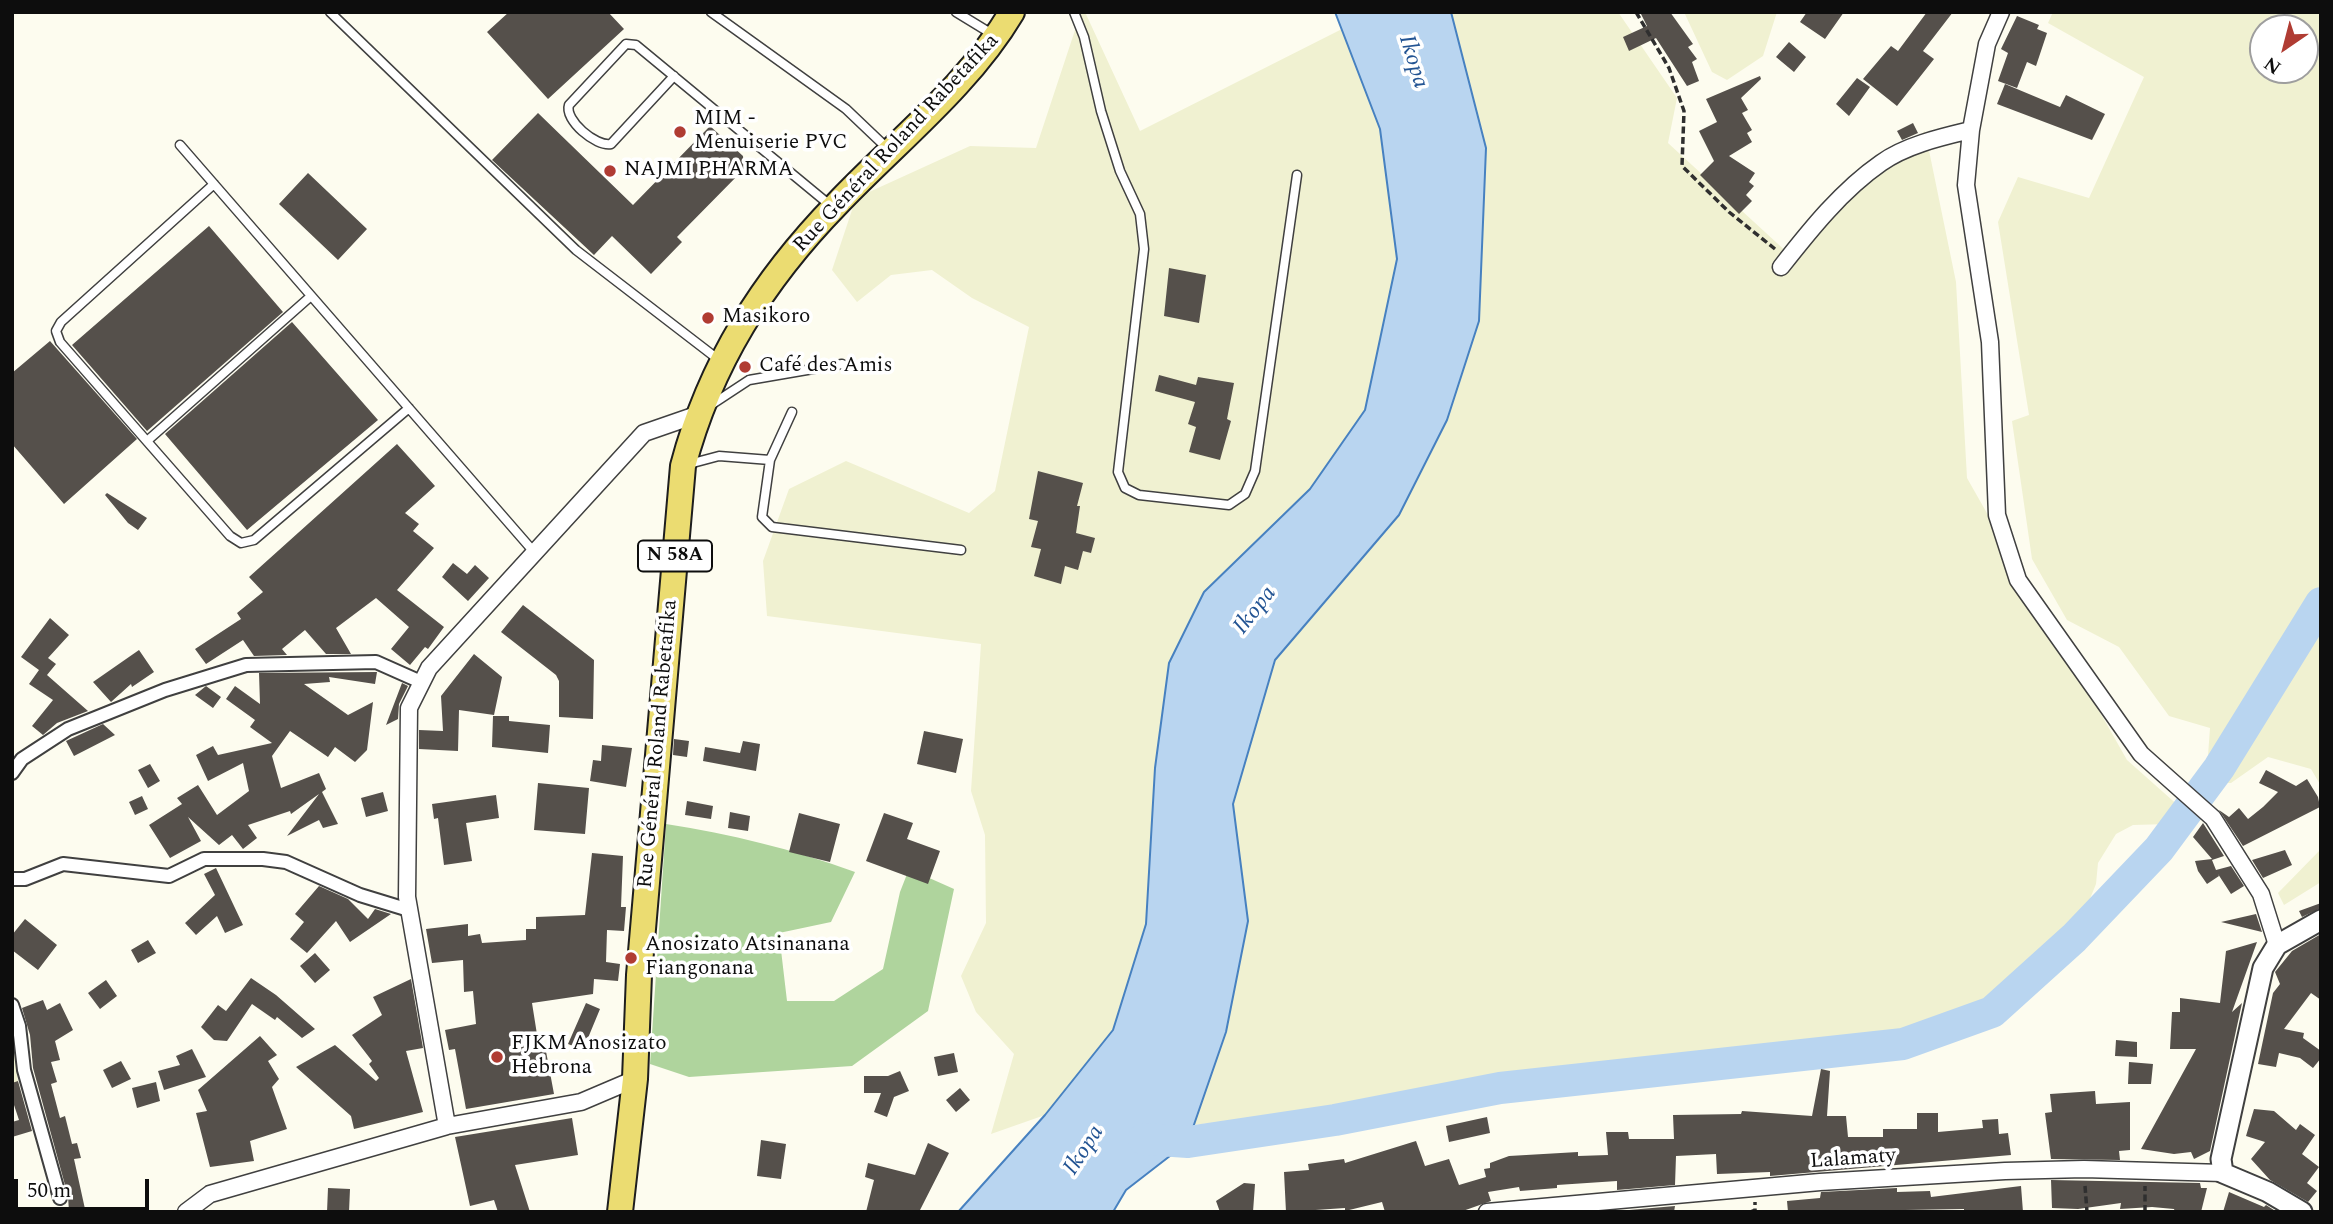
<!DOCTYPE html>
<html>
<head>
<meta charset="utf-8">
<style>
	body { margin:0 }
	#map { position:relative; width:2333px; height:1224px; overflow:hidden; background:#fdfcef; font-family:Spectral,serif }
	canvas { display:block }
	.frame { position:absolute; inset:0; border:14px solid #0d0d0d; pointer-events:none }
	.north { position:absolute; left:2249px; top:14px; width:70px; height:70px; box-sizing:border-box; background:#fff; border:2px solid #9e9e9e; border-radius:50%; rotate:215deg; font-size:19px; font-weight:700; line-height:28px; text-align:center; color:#0d0d0d }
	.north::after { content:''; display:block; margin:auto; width:24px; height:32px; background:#b03c33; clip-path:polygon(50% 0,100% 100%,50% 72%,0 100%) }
	.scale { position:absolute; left:14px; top:1179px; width:135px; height:32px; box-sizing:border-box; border:4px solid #0d0d0d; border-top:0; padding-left:9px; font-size:21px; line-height:24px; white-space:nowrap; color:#0d0d0d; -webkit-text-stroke:5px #fff; paint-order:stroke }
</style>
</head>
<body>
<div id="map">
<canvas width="2333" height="1224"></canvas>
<div class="frame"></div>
<div class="north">N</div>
<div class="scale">50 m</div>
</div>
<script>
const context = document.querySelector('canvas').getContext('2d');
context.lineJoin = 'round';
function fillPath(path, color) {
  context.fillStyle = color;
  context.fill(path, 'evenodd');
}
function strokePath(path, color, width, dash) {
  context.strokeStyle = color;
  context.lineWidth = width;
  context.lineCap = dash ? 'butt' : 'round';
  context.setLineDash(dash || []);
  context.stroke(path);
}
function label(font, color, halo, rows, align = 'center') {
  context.font = font + ' Spectral,serif';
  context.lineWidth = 7;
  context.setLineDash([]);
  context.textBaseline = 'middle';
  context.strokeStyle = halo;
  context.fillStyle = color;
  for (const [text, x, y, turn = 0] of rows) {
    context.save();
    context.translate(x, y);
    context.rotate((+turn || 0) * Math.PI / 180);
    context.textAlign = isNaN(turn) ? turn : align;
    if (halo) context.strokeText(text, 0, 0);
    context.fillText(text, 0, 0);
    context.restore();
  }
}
fillPath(new Path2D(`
	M1081 12H1085L1140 131 1342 29 1380 129 1397 259 1365 410 1310 489 1204 592 1155 768 1146 924 1113 1030 1045 1115 991 1134 1014 1054 976 1012 961 976 986 923 985 835 971 791 981 644 767 616 763 561 789 489 846 461 969 513 995 491 1029 327 972 298 932 270 891 275 857 302 832 270 856 198 970 146 1036 148Z
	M1397 12H1618L1677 98 1668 143 1790 255 1819 219 1925 131 1956 282 1967 478 2127 760 2181 808 2169 824 2133 825 2116 834 2098 863 2096 884 2074 938 1992 1012 1903 1044 1097 1136 1193 941 1195 689 1408 417Z
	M1684 12H1777L1763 56 1727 80 1712 72Z
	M2053 12H2321V786L2311 769 2268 757 2231 783H2206L2210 728 2169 716 2119 647 2067 620 2032 559 2012 421 2029 415 1998 222 2018 177 2089 198 2144 77 2048 23ZM2305 28V70H2263V28Z
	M2321 849V882L2284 905 2278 893Z
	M12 1024 19 1091 12 1097Z`), '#f0f1d1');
fillPath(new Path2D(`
	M666 824C731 834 792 849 855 872L831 922 779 933 787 1001H834L883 969 900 892 909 869 954 889 928 1011 852 1066 689 1077 650 1064Z`), '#afd49d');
const water = new Path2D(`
	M1335 12H1451L1486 148 1479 321 1447 420 1399 515 1275 660 1233 804 1248 921 1226 1032 1188 1142 1126 1190 1113 1212H958L1045 1115 1113 1030 1146 924 1155 768 1169 663 1204 592 1310 489 1365 410 1397 259 1380 129Z`);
fillPath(water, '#b9d5f0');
strokePath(water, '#4781c0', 2);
strokePath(new Path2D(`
	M1144 1139 1188 1142 1335 1120 1500 1088 1903 1044 1992 1012 2074 938 2159 849 2219 768 2321 603`), '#b9d5f0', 32);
fillPath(new Path2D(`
	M509 12H608L624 29 548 99 487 32Z
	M1640 12H1670L1693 44 1688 47 1697 59 1692 62 1699 81 1687 86 1656 38 1629 51 1623 37 1647 26Z
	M1807 12H1844L1825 39 1800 22Z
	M1927 12H1953L1923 51 1934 59 1897 106 1863 79 1891 46 1898 51Z
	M2017 16 2039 25 2037 29 2047 33 2036 66 2027 62 2017 88 1998 81 2008 53 2001 49Z
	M1789 42 1806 57 1794 72 1776 57Z
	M1760 76 1761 79 1741 98 1748 110 1742 113 1752 130 1747 133 1752 142 1729 156 1755 173 1749 182 1754 186 1746 195 1752 201 1739 214 1700 175 1714 161 1699 131 1717 122 1706 99Z
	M1857 78 1870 87 1849 116 1836 104Z
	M2005 84 2060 107 2066 95 2105 114 2092 140 1997 104Z
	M538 113 633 205 710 126 743 156 744 169 677 237 682 242 651 274 612 236 594 255 492 160Z
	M1913 123 1918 133 1902 140 1897 131Z
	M308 173 367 229 338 260 279 204Z
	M209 226 283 312 147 431 72 345Z
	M1169 268 1206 275 1199 323 1164 316Z
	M292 322 378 420 247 530 165 434Z
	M50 341 137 439 64 504 12 444V373Z
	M1159 375 1196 385 1198 377 1234 383 1227 419 1231 421 1220 460 1189 452 1196 427 1188 424 1195 402 1155 391Z
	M397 444 435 486 405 513 419 524 413 531 434 548 397 590 444 627 428 649 425 647 410 665 391 649 409 627 376 598 336 628 351 654H326L305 630 282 649 287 655 254 656 243 640 206 664 195 649 241 619 237 613 263 592 249 577Z
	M1038 471 1083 483 1077 506H1080L1076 533 1095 538 1091 553 1083 551 1078 570 1065 566 1061 584 1034 576 1041 549 1031 547 1038 521 1029 519Z
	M107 493 147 518 138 530 128 523 105 495Z
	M453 563 467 574 475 565 489 578 468 601 442 577Z
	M523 605 594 660 593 719 559 717V681L556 675 501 632Z
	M50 618 69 635 48 658 56 664 47 675 88 711 57 723 43 735 32 726 53 700 29 684 39 670 21 657Z
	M139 650 154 672 132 687 131 684 111 702 93 682Z
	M474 654 502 677 494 715 459 710 458 751 419 749V730L443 731 441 696Z
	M377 672 375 684 329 677 330 682 304 684 348 715 373 702 367 750 355 762 335 747 328 757 290 731 272 756 281 788 319 773 326 789 322 792 338 824 323 828 319 820 287 836 319 794 291 814 290 811 248 825 257 838 243 849 232 835 219 845 188 817 201 841 170 858 149 825 182 804 177 798 198 785 217 815 249 791 243 763 208 781 196 755 213 746 218 755 272 743 250 727 255 720 226 699 235 686 260 704 259 673Z
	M402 683 408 686 399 704 398 719 386 725Z
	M206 686 221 697 213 708 195 695Z
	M493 716H509V721L550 725 548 753 492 747Z
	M103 724 115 735 74 756 66 741Z
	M924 731 963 739 956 773 917 764Z
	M674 739 689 741 687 757 673 755Z
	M743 741 760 744 756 771 703 761 705 747 740 753Z
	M602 745 632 748 626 787 590 781 593 760 601 761Z
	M150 764 160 781 148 788 138 770Z
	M2266 770 2296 786 2307 779 2318 797 2320 807 2243 846 2219 810 2229 817 2239 808 2248 819 2263 807 2278 792 2259 783Z
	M538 783 589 788 585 834 534 830Z
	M383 792 388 811 366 817 361 798Z
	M496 795 499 818 466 823 472 861 444 865 438 818 434 819 432 804Z
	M142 796 148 809 135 815 129 802Z
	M687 801 713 806 711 819 685 815Z
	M730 812 750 816 748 831 728 828Z
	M799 813 840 824 830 862 789 852Z
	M884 813 913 823 907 839 940 851 928 884 866 861Z
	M2203 823 2224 856 2212 860 2216 870 2231 866 2244 886 2231 894 2218 874 2219 876 2207 884 2198 871 2195 861 2212 859 2193 837Z
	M2285 850 2292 865 2263 878 2252 860Z
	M592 853 623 856 621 907H626L624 931 607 930 606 962 620 964 618 981 594 979 593 994 532 1003 539 1047 545 1046 554 1094 466 1109 455 1049 449 1050 445 1030 476 1024 473 991 464 992 463 960 432 963 426 929 468 924V936L480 934 482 943 526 940V929H536V917L585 915Z
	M216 868 243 925 225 933 217 916 196 935 185 923 215 895 204 874Z
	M319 886 348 899 368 919 375 909 391 914 350 942 336 921 307 953 290 939 304 922 295 914Z
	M2321 903V908L2302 917 2299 911Z
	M2256 914 2262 932 2221 922Z
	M25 919 57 945 38 970 12 950V935Z
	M2321 934V1000L2311 993 2284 1029 2304 1033 2303 1038 2321 1051V1058L2313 1068 2300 1058 2279 1053 2276 1067 2258 1064 2273 993 2280 984 2275 972 2292 951Z
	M148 940 156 953 138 963 131 950Z
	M2257 942 2232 1012 2242 1003 2210 1151 2194 1159 2191 1152 2174 1154 2141 1149 2196 1049H2170L2172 1012H2180V998L2220 1003 2226 951Z
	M315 953 330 970 315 983 300 966Z
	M251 978 276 995 315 1029 302 1038 277 1017 275 1020 252 1004 227 1041 214 1040 201 1027 218 1005 226 1011Z
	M411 979 423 1048 406 1051 423 1112 354 1129 351 1116 296 1067 335 1045 376 1081 379 1078 369 1064 372 1061 352 1035 382 1015 373 997Z
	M106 980 117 996 100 1009 88 993Z
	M43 1000 47 1010 60 1003 73 1030 55 1041 60 1060 51 1062 57 1082 51 1084 60 1118 65 1116 72 1144 77 1143 81 1158 74 1159 85 1209 73 1212H69L68 1196 33 1068 30 1035 22 1008Z
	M586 1003 600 1009 583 1050 568 1044Z
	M260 1036 277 1055 268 1061 279 1079 272 1087 287 1129 250 1141 254 1161 210 1167 196 1113 207 1111 198 1090Z
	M2116 1040 2137 1042V1057L2115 1056Z
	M192 1049 206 1077 164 1090 158 1071 180 1065 176 1056Z
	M954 1053 958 1072 938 1076 934 1057Z
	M121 1061 131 1079 112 1088 103 1070Z
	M2129 1062 2153 1064 2151 1084H2128Z
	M1821 1069 1830 1071 1827 1116H1846L1848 1137H1883V1129H1917V1113H1938V1132L1983 1128 1982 1120 1998 1119 1999 1134 2008 1133 2011 1155 1770 1176V1172L1717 1174 1716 1154 1676 1156 1675 1185 1617 1190V1181L1557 1185V1188L1520 1191 1519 1187 1488 1192 1491 1201 1460 1212H1385L1382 1202 1345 1211V1208L1286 1212 1284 1172 1309 1170 1308 1164 1344 1159 1345 1163 1416 1141 1425 1166 1449 1159 1459 1185 1486 1177 1484 1169 1490 1168V1163L1509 1156 1578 1152V1156L1608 1155 1606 1132H1628L1629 1139H1674L1673 1115 1741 1114 1742 1111 1812 1116Z
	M900 1071 909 1091 894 1097 887 1117 874 1112 881 1093H864V1076H888Z
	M18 1081 32 1131 12 1137V1122L19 1120 12 1099V1083Z
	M156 1082 160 1101 137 1108 132 1088Z
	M960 1088 970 1100 956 1112 946 1100Z
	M2095 1091 2096 1104 2130 1102V1150L2119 1151 2120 1160 2051 1159 2045 1113 2052 1112 2050 1094Z
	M2254 1109 2274 1111 2296 1130 2300 1124 2315 1135 2302 1154 2319 1167 2307 1183 2317 1191 2308 1202 2270 1180 2251 1159 2265 1142 2246 1136Z
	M1487 1117 1490 1133 1449 1142 1446 1126Z
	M572 1118 578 1155 515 1165 530 1212H498L494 1200 470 1206 455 1137Z
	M761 1140 786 1144 781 1179 757 1176Z
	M928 1143 949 1153 919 1212H866L874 1180 865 1177 868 1163 915 1175Z
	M2051 1180 2200 1183 2201 1188H2207L2201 1212H2175L2174 1209 2152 1207 2120 1209 2121 1203 2078 1209 2052 1208Z
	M1244 1183 1255 1184 1253 1212H1220L1216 1201Z
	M2021 1186 2023 1212H1964V1209L1788 1212 1787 1201 1820 1198 1821 1192 1897 1188V1192L1930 1191 1931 1197Z
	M328 1188 350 1189 349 1212H327Z
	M2229 1192 2264 1207 2266 1205 2277 1212H2223Z
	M1675 1206 1674 1212H1618V1211Z`), '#55504b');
const service = new Path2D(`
	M330 12 576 250 719 360
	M711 12 846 109 888 149
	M956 12 992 34
	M1074 12 1084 37 1101 111 1120 171 1140 214 1144 249 1118 472 1125 488 1139 495 1229 505 1245 494 1255 471 1297 175
	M674 76 611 144C596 147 564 120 569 105L626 44 636 45 831 206
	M180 145 534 552
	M214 184 61 322 56 331 60 342 230 536 241 543 254 540 409 408
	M711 405 749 380 842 364
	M792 412 770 460 762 517 772 527 961 550
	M147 441 311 296
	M689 464 719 456 770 460`);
const pedestrian = new Path2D(`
	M12 773 22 759 68 729 165 690 246 665 376 662 421 682
	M12 879H25L63 864 169 876 204 859H263L286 862 360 895 409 910
	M12 1005 19 1026 24 1070 60 1198`);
const minor = new Path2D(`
	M2001 12 1987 44 1971 130 1966 185 1990 342 1997 515 2018 580 2141 754 2213 818 2261 894 2277 945
	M1781 267C1810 230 1842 190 1881 163 1906 145 1942 137 1971 130
	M635 1079 581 1102 447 1126 407 897 409 708 429 668 644 433 696 415
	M186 1212 210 1194 447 1126
	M1487 1212 1820 1182 2005 1171 2084 1169 2223 1173`);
const tertiary = new Path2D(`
	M2302 1212 2268 1192 2223 1173 2221 1159 2263 968 2277 945 2321 920`);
const primary = new Path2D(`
	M620 1212 635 1079 639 975 683 466C710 364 763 280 837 204 896 142 968 86 1012 12`);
strokePath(service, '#404040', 11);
strokePath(pedestrian, '#404040', 16);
strokePath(minor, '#404040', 19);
strokePath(tertiary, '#404040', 23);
strokePath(primary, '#1e1e1e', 28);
strokePath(new Path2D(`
	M1636 12 1669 68 1684 111 1682 166 1729 212 1775 249
	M2085 1186 2087 1212
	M1750 1212 1755 1210V1202
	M2145 1212V1186`), '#2f2f2f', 3.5, [7, 3.5]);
strokePath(service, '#fff', 8);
strokePath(pedestrian, '#fff', 12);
strokePath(minor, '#fff', 16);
strokePath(tertiary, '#fff', 19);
strokePath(primary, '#ebdc71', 24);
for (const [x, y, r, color] of [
	[680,132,7,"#b03c33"],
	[610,171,7,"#b03c33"],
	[708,318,7,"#b03c33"],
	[745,367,7,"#b03c33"],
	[631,958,7,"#b03c33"],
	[497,1057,7,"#b03c33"]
]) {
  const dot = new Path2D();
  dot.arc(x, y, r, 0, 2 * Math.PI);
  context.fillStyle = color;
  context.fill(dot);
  strokePath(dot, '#fff', 2.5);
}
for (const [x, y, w] of [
	[675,556,74]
]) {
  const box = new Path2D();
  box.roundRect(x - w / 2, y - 15.5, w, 31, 5);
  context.fillStyle = '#fff';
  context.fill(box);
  strokePath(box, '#0d0d0d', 2);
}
label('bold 19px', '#0d0d0d', null, [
	["N 58A",675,556]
]);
label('21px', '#0d0d0d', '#fff', [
	["MIM -",694,120],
	["Menuiserie PVC",694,144],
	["NAJMI PHARMA",624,171],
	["Masikoro",722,318],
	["Café des Amis",759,367],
	["Anosizato Atsinanana",645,946],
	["Fiangonana",645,970],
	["FJKM Anosizato",511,1045],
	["Hebrona",511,1069]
], 'left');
label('21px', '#0d0d0d', '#fff', [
	["Rue Général Roland Rabetafika",897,144,-47],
	["Rue Général Roland Rabetafika",659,744,-85],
	["Lalamaty",1853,1160,-4]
]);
label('italic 23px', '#235493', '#fff', [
	["Ikopa",1412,62,73],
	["Ikopa",1256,611,-52],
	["Ikopa",1085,1151,-57]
]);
</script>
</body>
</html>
